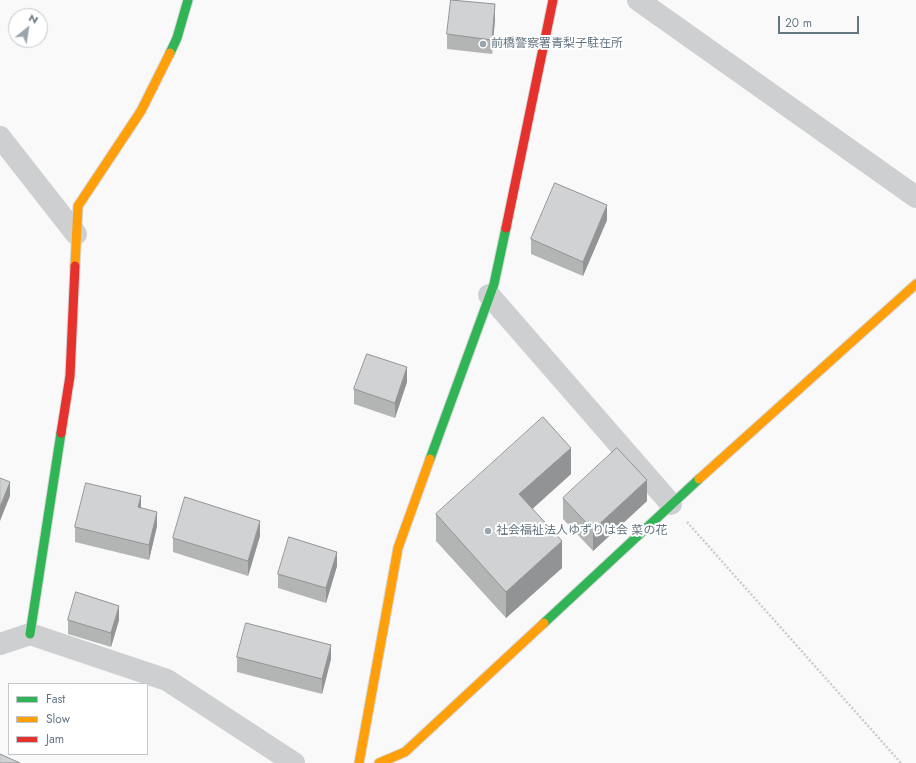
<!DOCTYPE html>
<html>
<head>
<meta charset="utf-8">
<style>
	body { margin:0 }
	#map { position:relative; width:916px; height:763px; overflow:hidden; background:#f9f9f9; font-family:Jost,sans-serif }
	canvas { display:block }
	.legend { position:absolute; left:8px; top:683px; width:140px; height:72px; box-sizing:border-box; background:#fff; border:1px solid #c1c8cd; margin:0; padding:5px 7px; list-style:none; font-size:12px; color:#657683 }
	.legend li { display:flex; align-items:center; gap:8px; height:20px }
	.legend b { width:20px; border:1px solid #c1c8cd }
	.north { position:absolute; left:8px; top:8px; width:40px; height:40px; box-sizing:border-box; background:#fff; border:1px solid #c1c8cd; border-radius:50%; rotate:30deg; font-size:11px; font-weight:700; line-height:16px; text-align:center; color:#657683 }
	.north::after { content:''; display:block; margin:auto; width:14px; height:18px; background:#99a4ac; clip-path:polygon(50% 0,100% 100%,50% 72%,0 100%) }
	.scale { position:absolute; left:778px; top:16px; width:81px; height:18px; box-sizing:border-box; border:2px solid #657683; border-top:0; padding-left:5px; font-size:12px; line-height:14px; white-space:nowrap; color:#657683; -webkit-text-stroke:3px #fff; paint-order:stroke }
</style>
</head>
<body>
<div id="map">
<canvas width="916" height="763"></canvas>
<ul class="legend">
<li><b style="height:5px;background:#30b455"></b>Fast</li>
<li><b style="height:5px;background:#ff9f0a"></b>Slow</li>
<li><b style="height:5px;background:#e5322d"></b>Jam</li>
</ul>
<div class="north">N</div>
<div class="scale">20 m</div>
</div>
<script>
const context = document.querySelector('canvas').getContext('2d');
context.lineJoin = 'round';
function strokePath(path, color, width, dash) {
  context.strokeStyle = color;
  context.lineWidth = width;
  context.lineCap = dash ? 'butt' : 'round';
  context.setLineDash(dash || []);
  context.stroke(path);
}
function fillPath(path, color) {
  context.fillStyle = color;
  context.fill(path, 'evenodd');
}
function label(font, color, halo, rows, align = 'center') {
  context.font = font + ' Jost,"Noto Sans JP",sans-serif';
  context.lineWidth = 4;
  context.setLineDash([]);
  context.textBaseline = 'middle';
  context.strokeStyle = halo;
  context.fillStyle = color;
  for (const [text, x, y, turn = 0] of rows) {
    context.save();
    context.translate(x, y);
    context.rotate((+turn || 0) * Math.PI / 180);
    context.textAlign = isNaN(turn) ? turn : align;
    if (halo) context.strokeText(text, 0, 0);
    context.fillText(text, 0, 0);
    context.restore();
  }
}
const fast = new Path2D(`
	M170 53 177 38 188 0
	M430 459 494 284 506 228
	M544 623 699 479
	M30 634 61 433`);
const slow = new Path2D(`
	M75 266 78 206 141 111 170 53
	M699 479 916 284
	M359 763 398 548 430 459
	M379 763 405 752 544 623`);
const jam = new Path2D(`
	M506 228 553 0
	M61 433 70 376 75 266`);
strokePath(fast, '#d5d6d7', 11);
strokePath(slow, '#d5d6d7', 11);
strokePath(jam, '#d5d6d7', 11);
strokePath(new Path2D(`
	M687 522 901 763`), '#cbcccd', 2.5, [2, 2]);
strokePath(new Path2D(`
	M638 0 916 197
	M0 137 76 234
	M489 295 671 504
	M0 644 30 634 167 680 294 763`), '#cecfd0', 22);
strokePath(fast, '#30b455', 9);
strokePath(slow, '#ff9f0a', 9);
strokePath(jam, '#e5322d', 9);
fillPath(new Path2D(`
	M495 19 492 54 447 49V34Z
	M607 220 583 276 531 254V239Z
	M407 382 395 418 354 404V389Z
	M571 474 532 509 562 568 506 618 436 541V514Z
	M563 498 647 501 593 551 563 519Z
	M141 507 157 526 149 560 75 542V527Z
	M260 536 248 576 173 552V538Z
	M337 566 326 603 278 588V574Z
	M68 620H119L111 647 68 634Z
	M237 657 331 659 322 694 237 672Z`), '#b3b5b5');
fillPath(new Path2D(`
	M495 4V19L492 54V40Z
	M607 205V220L583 276V262Z
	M407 367V382L395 418V403Z
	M571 448V474L519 521V494Z
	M647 480V501L593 551V530Z
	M10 482V496L0 521V507Z
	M141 496V511L138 507Z
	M157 512V526L149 560V545Z
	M260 521V536L248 576V561Z
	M562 541V568L506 618V592Z
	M337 552V566L326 603V588Z
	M119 606V620L111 647V633Z
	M331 645V659L322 694V679Z`), '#929394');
const building = new Path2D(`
	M451 0 495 4 492 40 447 34Z
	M555 183 607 205 583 262 531 239Z
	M367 354 407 367 395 403 354 389Z
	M543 417 571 448 519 494 562 541 506 592 436 514Z
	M617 448 647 480 593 530 563 498Z
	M0 478 10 482 0 507Z
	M86 483 141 496 138 507 157 512 149 545 75 527Z
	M185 497 260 521 248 561 173 538Z
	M289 537 337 552 326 588 278 574Z
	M76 592 119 606 111 633 68 620Z
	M246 623 331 645 322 679 237 657Z
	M0 754 20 763H0Z`);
fillPath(building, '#d0d2d3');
strokePath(building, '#929394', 1);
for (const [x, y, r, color] of [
	[483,44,4,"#99a4ac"],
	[488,531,4,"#99a4ac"]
]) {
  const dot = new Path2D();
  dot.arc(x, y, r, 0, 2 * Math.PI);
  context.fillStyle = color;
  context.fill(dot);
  strokePath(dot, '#fff', 1.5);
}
label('12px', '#657683', '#fff', [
	["前橋警察署青梨子駐在所",491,44],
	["社会福祉法人ゆずりは会 菜の花",496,531]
], 'left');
</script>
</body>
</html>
